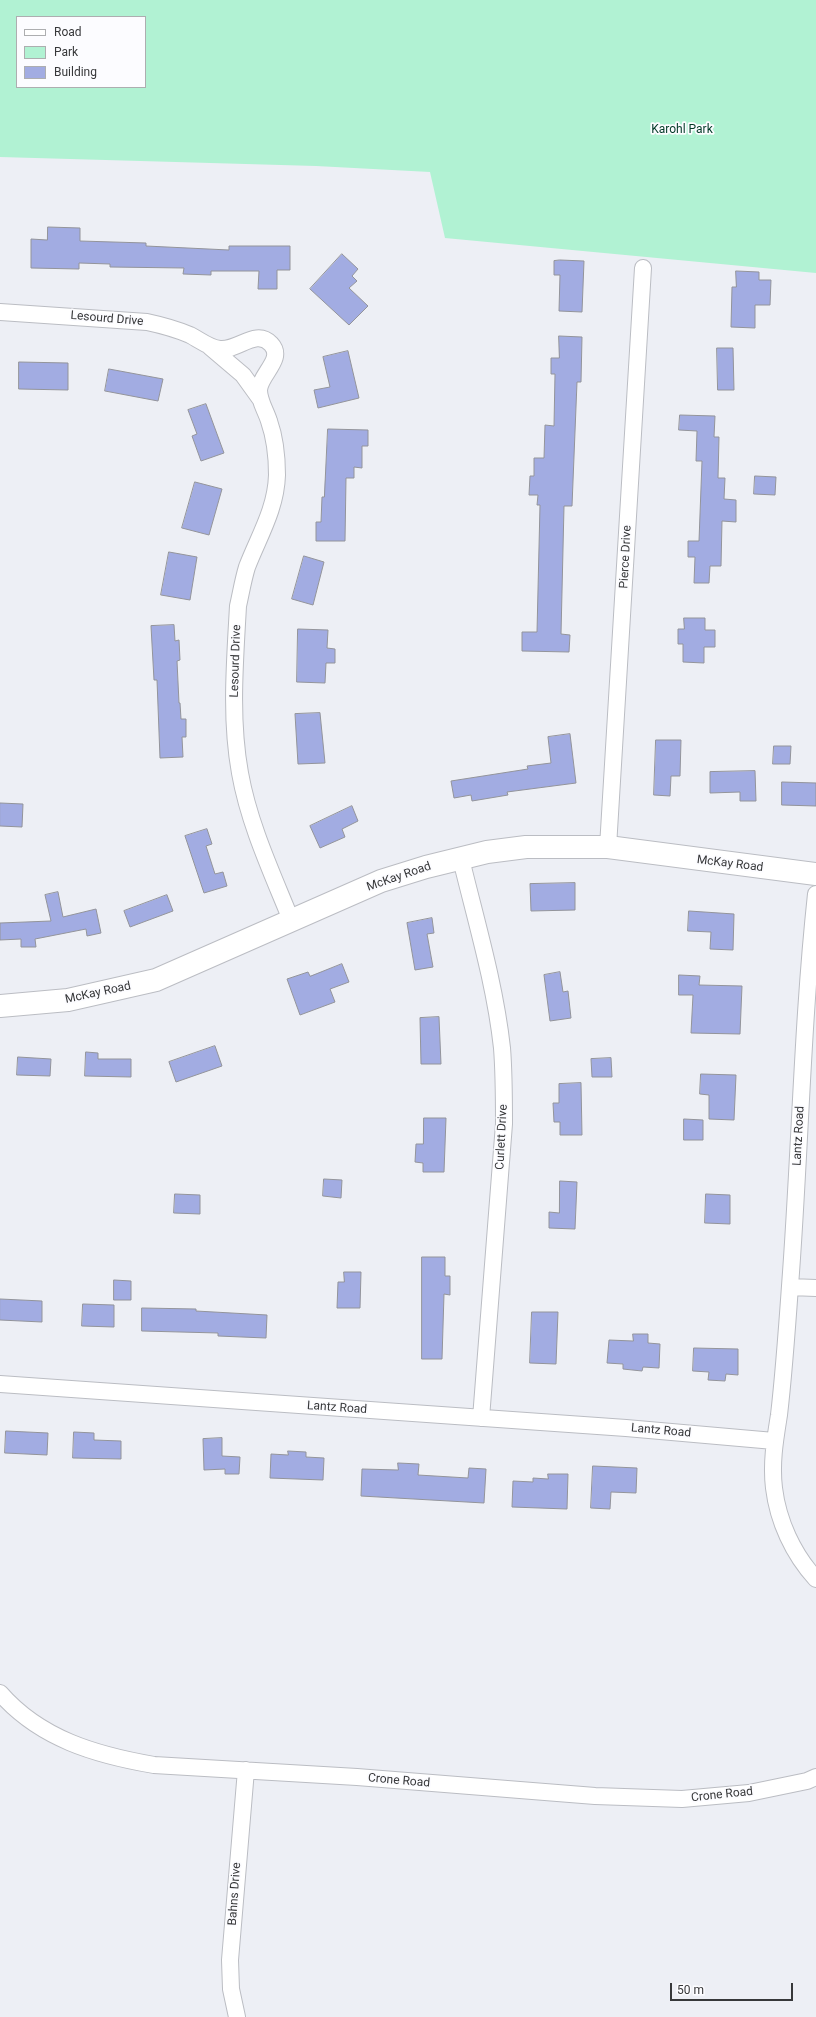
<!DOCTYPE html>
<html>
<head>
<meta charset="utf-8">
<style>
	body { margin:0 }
	#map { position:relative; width:816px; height:2017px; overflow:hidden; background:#edeff5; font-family:Roboto,sans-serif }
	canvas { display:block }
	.legend { position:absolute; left:16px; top:16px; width:130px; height:72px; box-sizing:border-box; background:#fcfcff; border:1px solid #adaeb0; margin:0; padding:5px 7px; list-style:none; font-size:12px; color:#37383a }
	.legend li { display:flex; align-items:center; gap:8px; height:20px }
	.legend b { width:20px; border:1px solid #adaeb0 }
	.scale { position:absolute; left:670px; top:1983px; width:123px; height:18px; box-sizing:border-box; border:2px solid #37383a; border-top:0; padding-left:5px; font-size:12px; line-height:14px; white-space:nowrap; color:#37383a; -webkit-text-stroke:3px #fcfcff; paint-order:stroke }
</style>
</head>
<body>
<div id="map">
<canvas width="816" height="2017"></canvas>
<ul class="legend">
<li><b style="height:5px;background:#fff"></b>Road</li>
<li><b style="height:11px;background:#b1f2d3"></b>Park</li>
<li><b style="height:11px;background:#a2ace2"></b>Building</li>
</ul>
<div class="scale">50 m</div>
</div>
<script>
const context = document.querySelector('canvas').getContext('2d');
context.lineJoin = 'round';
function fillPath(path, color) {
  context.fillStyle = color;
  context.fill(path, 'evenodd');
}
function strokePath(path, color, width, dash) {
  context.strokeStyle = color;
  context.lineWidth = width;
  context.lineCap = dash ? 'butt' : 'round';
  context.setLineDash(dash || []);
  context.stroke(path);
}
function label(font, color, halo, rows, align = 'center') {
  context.font = font + ' Roboto,sans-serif';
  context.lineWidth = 3.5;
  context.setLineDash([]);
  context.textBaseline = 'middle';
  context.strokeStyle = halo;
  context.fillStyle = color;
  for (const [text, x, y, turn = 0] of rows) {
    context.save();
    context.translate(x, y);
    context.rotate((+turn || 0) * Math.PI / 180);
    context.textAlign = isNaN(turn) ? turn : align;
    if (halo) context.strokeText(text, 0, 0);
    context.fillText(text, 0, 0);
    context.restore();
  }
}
fillPath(new Path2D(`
	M0 0H816V273L445 238 430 172 316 166 0 157ZM17 17H145V87H17Z`), '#b1f2d3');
const building = new Path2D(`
	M48 227 80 228V241L146 243V246L229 250V246H290V270H277V289H258L259 271H211V275L183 274 184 268 110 267V264L79 263V269L31 268V239L47 240Z
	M342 254 358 269 352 276 357 281 349 288 368 306 349 325 310 289Z
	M560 260 584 261 582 312 559 311 560 275H554V261Z
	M736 271 759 272V280H771L770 305H755V328L731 327 732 287H736Z
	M559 336 582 337 581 382H577L572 506H564L561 634 570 635 569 652 522 651V632H537L540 505H537L538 495H529L530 476H534V458H544L545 425 554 426 555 374H551V358H559Z
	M717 348H733L734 390H718Z
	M348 351 359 398 318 408 314 390 330 387 323 357Z
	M19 362 68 363V390L19 389Z
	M109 369 163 379 158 401 105 391Z
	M206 404 224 453 201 461 192 436 197 434 188 410Z
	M680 415 715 416 714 437H719L718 478H725L724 499 736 500V522L722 521 721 566H710L709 583H694L695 557H688V541H699L702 461H696L697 431 679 430Z
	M328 429 368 430V446H362V468L354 467V478H346L345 541H316V522H321L322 497H324Z
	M755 476 776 477 775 495 754 494Z
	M195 482 222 489 209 535 182 528Z
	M169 552 197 557 190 600 161 595Z
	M304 556 324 562 313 605 292 599Z
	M684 618H705V630H715V647H704V663L683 662V644H678V629H684Z
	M174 625 175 641 179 640 180 660 177 661 179 703H180L181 719H186V737H182L183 757 160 758 157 680H154L151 626Z
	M298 629 328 630 327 648 335 649V663H326L325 683 297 682Z
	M320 713 325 763 298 764 295 714Z
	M570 734 576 783 507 792 508 795 472 801 471 795 454 798 451 781 528 769 527 766 551 763 548 737Z
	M656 740H681L680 776H671L670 796 654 795Z
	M774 746H791L790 764H773Z
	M755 771 756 801H740V792L710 793V772Z
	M782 782 816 783V806L782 805Z
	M0 803 23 804 22 827 0 826Z
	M352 806 358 821 342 829 345 837 320 848 310 826Z
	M207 829 212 844 206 846 215 874 223 872 227 886 204 893 185 836Z
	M575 883V910L531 911 530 884Z
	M58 892 63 917 96 909 101 933 87 936 86 929 35 939 36 947H21V939L0 940V923L51 921 45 895Z
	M167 895 173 911 130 927 124 911Z
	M689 911 734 914 733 950 710 949 711 932 688 931Z
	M432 918 434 933 427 934 433 967 415 970 407 923Z
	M342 964 349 982 330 989 335 1002 300 1015 287 979 308 972 310 976Z
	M560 972 563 992 568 991 571 1018 550 1021 544 975Z
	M679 975 700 976 699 985 742 986 740 1034 691 1033 693 995H679Z
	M439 1017 441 1064H421L420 1018Z
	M215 1046 222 1066 176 1082 169 1062Z
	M86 1052 98 1053V1059H131V1077L85 1076Z
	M18 1057 51 1059 50 1076 17 1075Z
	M611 1058 612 1077H592L591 1059Z
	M701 1074 736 1075 734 1120 709 1119V1095L700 1094Z
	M581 1083 582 1135H560V1122H554L553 1103H559V1084Z
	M424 1118H446L444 1172H423V1163L415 1162 416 1144H423Z
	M684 1119 703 1120V1140H684Z
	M324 1179 342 1180 341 1198 323 1196Z
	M560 1181 577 1182 575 1229 549 1228V1212L559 1213Z
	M175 1194 200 1195V1214L174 1213Z
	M706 1194 730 1195V1224L705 1223Z
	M422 1257H445V1276H450V1295L444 1294 442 1359H422Z
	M344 1272H361L360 1308H337L338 1282H344Z
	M114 1280 131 1281V1300H114Z
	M0 1299 42 1301V1322L0 1320Z
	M83 1304 114 1305V1327L82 1326Z
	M142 1308 196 1309V1311L267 1315 266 1338 218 1336V1333L142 1331Z
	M532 1312H558L556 1364 530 1363Z
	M633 1334H648V1343L660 1344 659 1368 643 1367 642 1371 623 1369V1364L607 1363 609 1340 633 1341Z
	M694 1348 738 1349V1375L726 1374 725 1381 708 1380 709 1372 693 1371Z
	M6 1431 48 1433 47 1455 5 1453Z
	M74 1432 94 1433V1440L121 1441V1459L73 1458Z
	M222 1438V1456L240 1457 239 1474H225V1469L204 1470 203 1439Z
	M288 1451 306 1452V1457L324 1458 323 1480 270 1478 271 1454 288 1455Z
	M398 1463 419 1464 418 1475 468 1478 469 1468 486 1469 484 1503 361 1496 362 1469 398 1470Z
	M593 1466 637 1468 636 1493 611 1492 610 1509 591 1508Z
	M548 1474H568L567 1509 512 1507 513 1481 533 1482V1478L548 1479Z`);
fillPath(building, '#a2ace2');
strokePath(building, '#93949a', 1);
const street = new Path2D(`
	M0 312 147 322C161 325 176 329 190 335 200 340 209 348 220 349 238 351 256 328 271 344 285 359 260 374 259 390 259 401 266 411 269 421 275 438 277 457 277 475 276 509 259 536 247 567 243 580 241 593 238 606 235 661 230 718 240 773 249 824 272 873 291 920
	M210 347 243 375 261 400
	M608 847 643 268
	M461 859C476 921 495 984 502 1048 504 1073 504 1099 504 1124L481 1418
	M816 894C802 1024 800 1155 790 1286 787 1329 784 1372 779 1415 775 1440 771 1463 774 1488 778 1521 793 1554 816 1579
	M790 1287 816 1288
	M0 1384 626 1428 774 1441
	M0 1693C40 1739 96 1755 154 1765L357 1777 595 1796 682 1799 749 1793 807 1781 816 1777
	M237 2017 231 1989 230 1960 246 1770`);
const secondary = new Path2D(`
	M0 1006 68 1000 156 980 381 881 426 867 487 852 526 847H608L816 874`);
strokePath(street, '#bbbdc3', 18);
strokePath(secondary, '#bbbdc3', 24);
strokePath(street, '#fff', 16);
strokePath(secondary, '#fff', 22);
label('12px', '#013926', '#fcfcff', [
	["Karohl Park",682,130]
]);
label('12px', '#37383a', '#fcfcff', [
	["Lesourd Drive",107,319,5],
	["Pierce Drive",626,557,-87],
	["Lesourd Drive",236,661,-88],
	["McKay Road",730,864,7],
	["McKay Road",399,877,-19],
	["McKay Road",98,993,-12],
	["Lantz Road",799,1136,-87],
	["Curlett Drive",502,1137,-87],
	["Lantz Road",337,1408,4],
	["Lantz Road",661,1431,5],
	["Crone Road",399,1781,5],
	["Crone Road",722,1795,-6],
	["Bahns Drive",235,1894,-86]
]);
</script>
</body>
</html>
